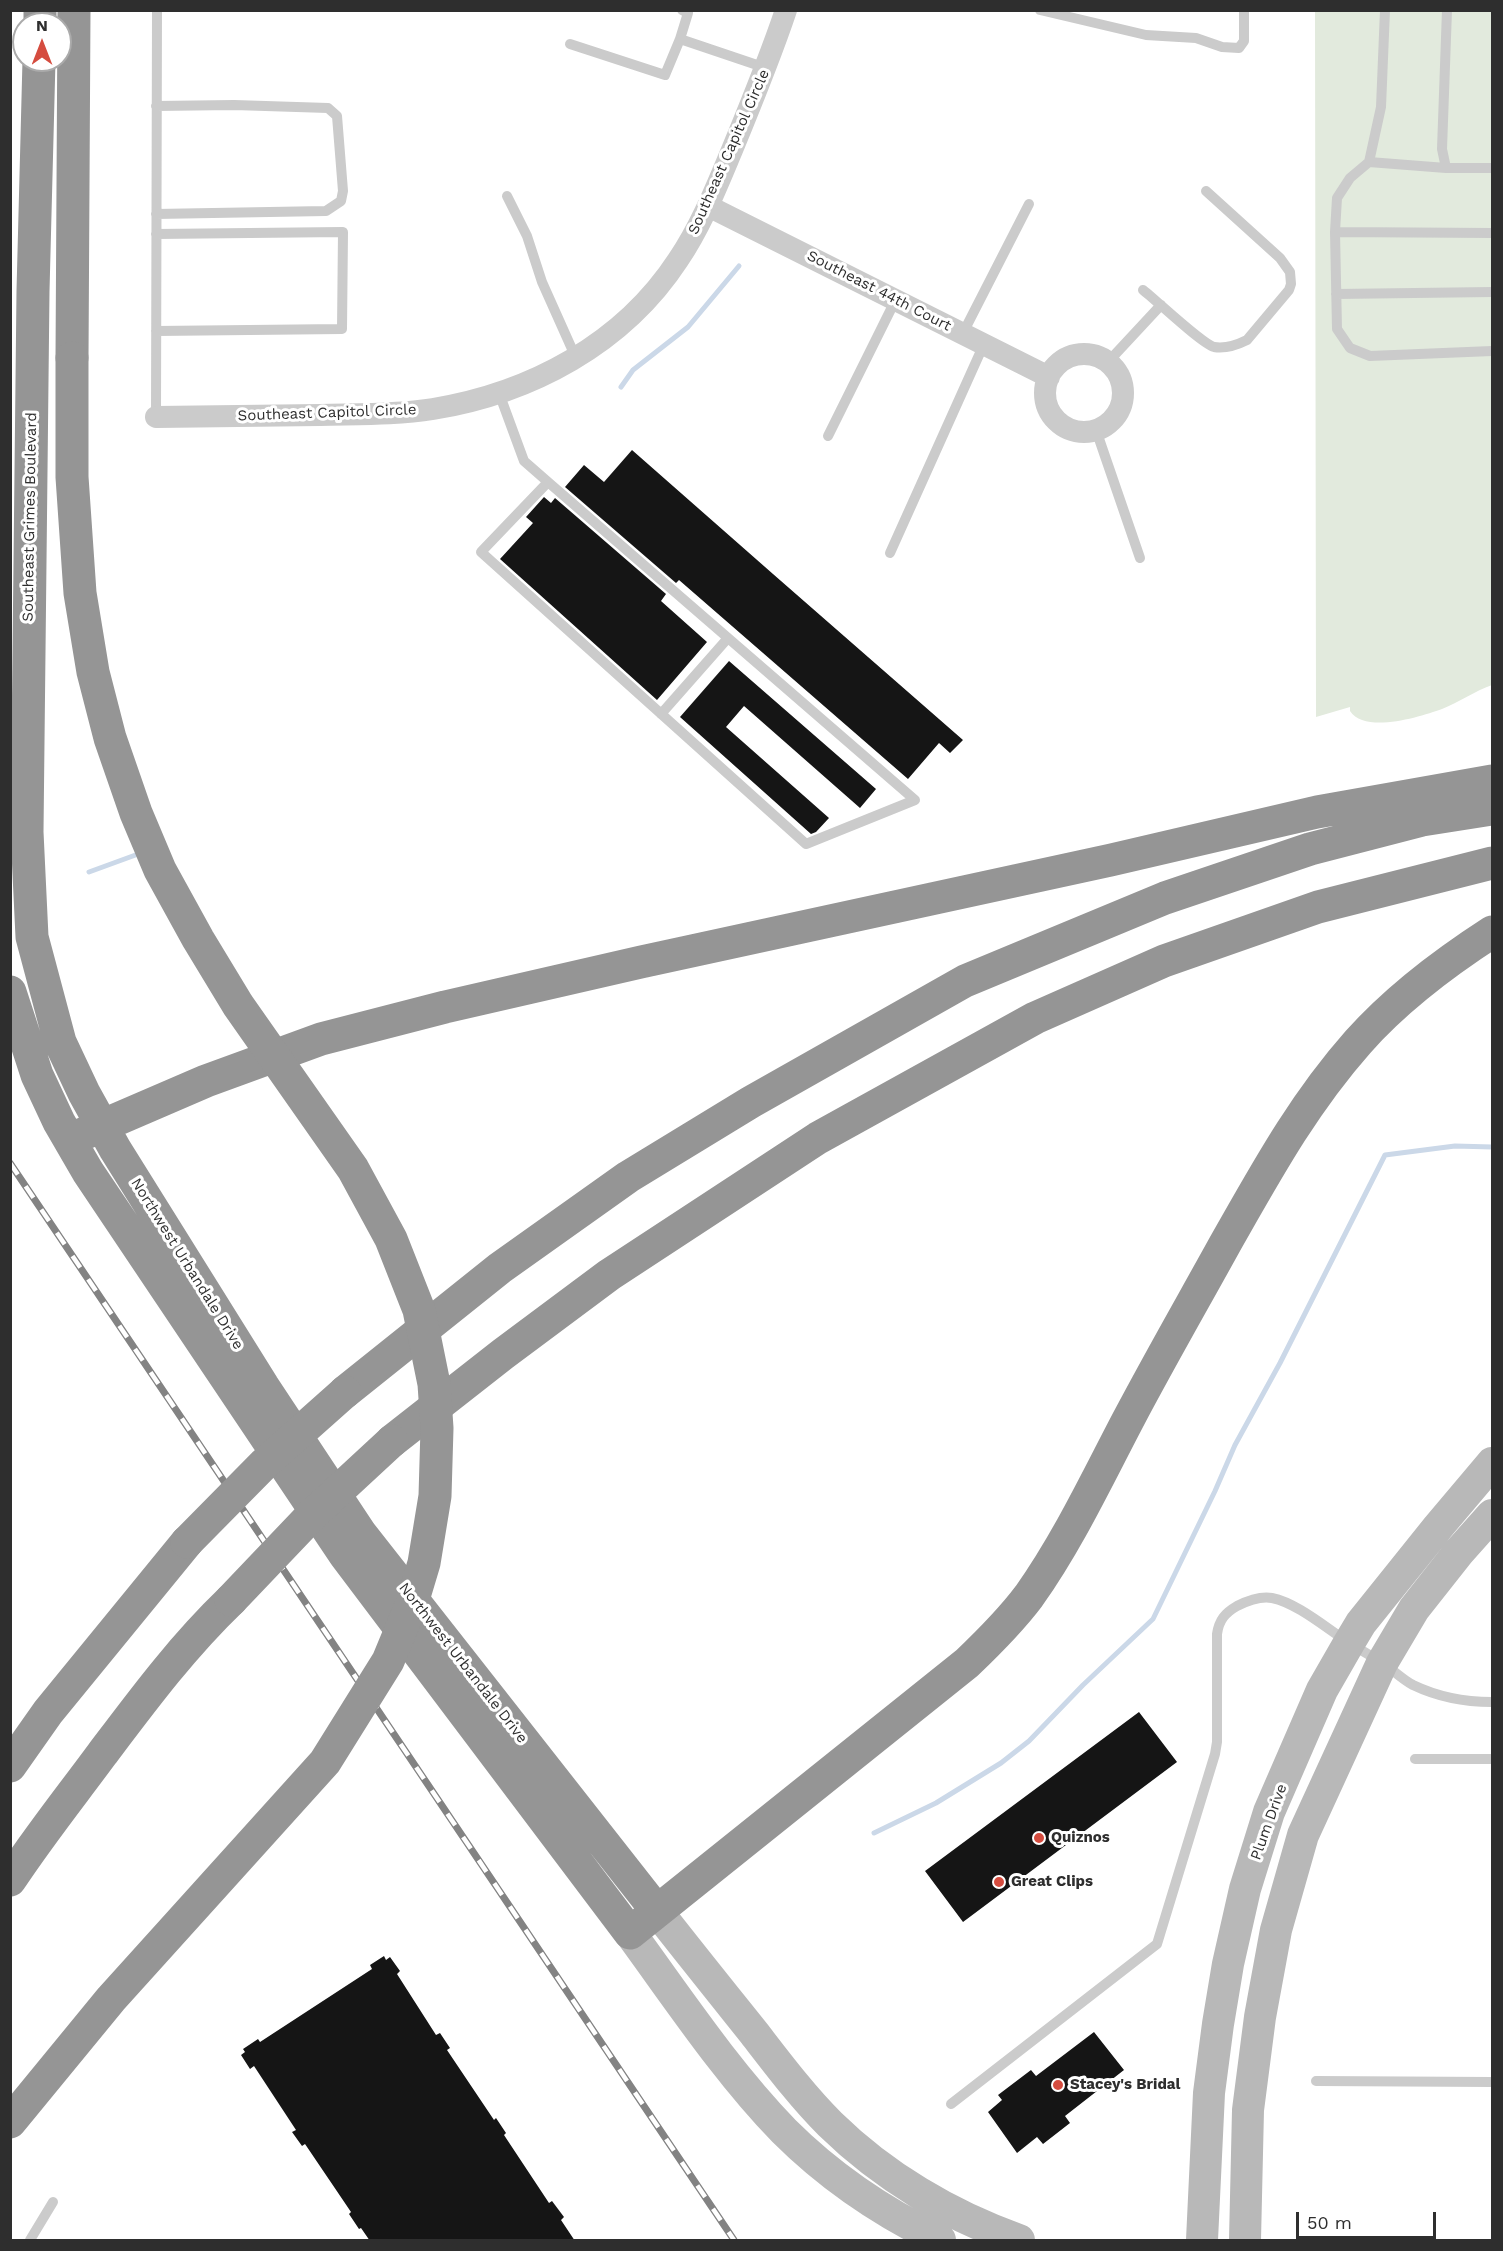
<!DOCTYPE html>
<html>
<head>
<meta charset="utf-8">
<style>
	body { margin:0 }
	#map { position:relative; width:1503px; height:2251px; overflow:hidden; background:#fff; font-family:"Work Sans",sans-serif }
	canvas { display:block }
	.frame { position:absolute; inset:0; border:12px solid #2e2e2e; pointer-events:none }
	.north { position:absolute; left:12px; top:12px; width:60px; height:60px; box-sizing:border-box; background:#fff; border:2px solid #ababab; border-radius:50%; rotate:0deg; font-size:16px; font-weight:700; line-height:24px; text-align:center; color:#2e2e2e }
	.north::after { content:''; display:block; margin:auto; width:21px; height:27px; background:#d54c3f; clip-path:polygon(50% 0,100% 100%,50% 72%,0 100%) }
	.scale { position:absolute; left:1296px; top:2212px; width:140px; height:27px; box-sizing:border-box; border:3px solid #2e2e2e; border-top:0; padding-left:8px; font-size:18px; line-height:21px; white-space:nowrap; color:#2e2e2e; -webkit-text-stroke:4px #fff; paint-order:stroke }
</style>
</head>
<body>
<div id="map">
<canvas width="1503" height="2251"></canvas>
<div class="frame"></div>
<div class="north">N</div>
<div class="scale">50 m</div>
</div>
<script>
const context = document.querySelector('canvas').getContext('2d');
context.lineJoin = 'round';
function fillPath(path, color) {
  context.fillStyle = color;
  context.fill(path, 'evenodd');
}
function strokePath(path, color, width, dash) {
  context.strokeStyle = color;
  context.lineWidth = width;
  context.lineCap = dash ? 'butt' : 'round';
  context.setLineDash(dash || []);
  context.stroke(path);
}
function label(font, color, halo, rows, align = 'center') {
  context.font = font + ' "Work Sans",sans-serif';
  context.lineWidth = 6;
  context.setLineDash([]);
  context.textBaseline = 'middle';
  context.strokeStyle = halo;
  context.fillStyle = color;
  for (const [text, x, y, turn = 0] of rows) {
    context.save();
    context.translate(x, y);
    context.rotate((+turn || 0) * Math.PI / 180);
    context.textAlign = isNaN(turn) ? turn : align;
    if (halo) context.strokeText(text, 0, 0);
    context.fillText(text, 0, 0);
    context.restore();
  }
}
fillPath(new Path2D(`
	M1315 11H1492V685C1475 691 1459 702 1442 709 1420 717 1365 734 1350 711V707L1316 717Z`), '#e2eadd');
strokePath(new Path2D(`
	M621 387 633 370 688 327 739 266
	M89 872 141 853
	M874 1833 936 1803 1001 1763 1029 1741 1083 1685 1153 1619 1215 1491 1235 1445 1280 1363 1385 1155 1455 1146 1492 1147`), '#cbd8e8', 5);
fillPath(new Path2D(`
	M632 450 773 574 963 740 950 753 939 743 908 779 679 580 676 583 565 487 584 465 604 482Z
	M544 497 551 503 555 498 666 594 661 601 707 642 657 700 500 559 533 523 526 517Z
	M729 661 876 789 860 808 744 706 726 727 829 818 816 832 811 834 680 717Z
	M1139 1712 1177 1762 963 1922 925 1871Z
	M384 1956 386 1960 390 1957 400 1971 397 1974 436 2035 440 2033 450 2048 447 2050 494 2120 496 2118 506 2133 504 2135 549 2203 552 2201 564 2217 561 2220 575 2241H370L361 2228 359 2229 349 2214 351 2212 305 2144 302 2146 292 2132 296 2130 254 2066 250 2069 241 2055 245 2052 243 2049 258 2039 260 2042 372 1969 370 1965Z
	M1094 2032 1124 2070 1065 2116 1070 2123 1043 2144 1037 2137 1017 2153 988 2112 1002 2100 998 2095 1031 2070 1036 2076Z`), '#151515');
strokePath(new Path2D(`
	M682 10 688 13 680 39 766 68
	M1040 10 1146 35 1196 38 1222 47 1239 48 1244 41V10
	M1385 10 1381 107 1369 162 1350 178 1337 198 1335 232 1337 329 1350 348 1370 356 1492 351
	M570 44 665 75 680 39
	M156 106 234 105 328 108 337 116 343 191 341 201 326 211 156 214
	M1369 162 1446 168H1492
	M1446 168 1442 149 1447 10
	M507 196 527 236 542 282 576 358
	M1335 232 1492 233
	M1143 290C1156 300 1202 344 1214 347 1226 349 1237 345 1247 340L1289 290 1291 284 1290 272 1280 258 1206 191
	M1336 294 1492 292
	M156 331 342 329 343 232 156 234
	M963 333 1029 204
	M1108 362 1161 305
	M499 393 524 461 548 482 915 800 806 844 481 552 548 482
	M156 417 157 10
	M1096 430 1140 558
	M828 436 896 299
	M890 553 984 344
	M661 714 728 638
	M1415 1759H1492
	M1316 2081 1492 2082
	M951 2104 1157 1944 1215 1754 1217 1742V1634C1219 1620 1225 1613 1237 1606 1247 1601 1261 1596 1272 1598 1297 1603 1326 1628 1348 1642 1359 1649 1371 1656 1383 1663 1393 1670 1402 1679 1413 1685 1438 1697 1465 1702 1492 1702
	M30 2240 53 2202`), '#cbcbcb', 10);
strokePath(new Path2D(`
	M708 206 1049 377
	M1045 393a39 39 0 1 1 78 0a39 39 0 1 1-78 0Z
	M156 417C211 416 265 416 320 415 357 414 396 415 433 409 531 393 623 344 678 260 701 226 716 188 732 150 751 104 770 58 786 10`), '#cbcbcb', 22);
strokePath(new Path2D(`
	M657 1911C689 1952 722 1993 754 2033 778 2064 802 2096 830 2124 883 2176 950 2216 1019 2240
	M630 1933C679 2000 726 2071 784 2131 829 2176 884 2213 940 2240
	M1202 2240 1209 2093 1218 2024 1228 1964 1245 1889 1269 1812 1322 1690 1349 1643 1361 1623 1438 1527 1492 1463
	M1245 2240 1248 2110 1260 2017 1276 1930 1303 1835 1382 1663 1414 1609 1459 1552 1492 1515`), '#b8b8b8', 32);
strokePath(new Path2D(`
	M40 24V10
	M39 60 33 291 27 832 32 937 60 1042 84 1093 115 1149 263 1386 361 1534 657 1911
	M72 358 74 10
	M10 992 37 1075 59 1122 88 1172 345 1555 630 1933 967 1663C989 1642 1011 1620 1029 1596 1068 1541 1097 1479 1128 1420 1159 1361 1193 1302 1225 1244 1266 1172 1303 1104 1358 1042 1397 998 1444 963 1492 932
	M83 1134 206 1081 321 1039 445 1007 641 962 1111 860 1317 812 1492 781
	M345 1392 500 1268 628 1177 751 1102 965 981 1165 898 1310 849 1422 820 1492 809
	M392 1441 503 1354 609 1275 818 1138 1035 1018 1164 961 1318 907 1492 863
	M10 1766 48 1712 187 1542
	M10 1880C39 1836 71 1796 102 1754 142 1701 182 1647 231 1600`), '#959595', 33);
const rail = new Path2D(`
	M10 1163 734 2240`);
strokePath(rail, '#838383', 7);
strokePath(rail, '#fff', 4.5, [14]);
strokePath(new Path2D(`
	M187 1542 264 1464 345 1392
	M231 1600 312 1515 392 1441
	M10 2122 111 1999 325 1762 388 1661 412 1603 424 1563 435 1496 437 1428 434 1384 419 1310 391 1239 353 1169 238 1005 198 939 160 870 136 813 110 738 93 672 80 593 72 477V358`), '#959595', 33);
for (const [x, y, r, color] of [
	[1039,1838,6,"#d54c3f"],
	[999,1882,6,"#d54c3f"],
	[1058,2085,6,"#d54c3f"]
]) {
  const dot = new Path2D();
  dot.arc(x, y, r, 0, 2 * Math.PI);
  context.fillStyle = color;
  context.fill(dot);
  strokePath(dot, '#fff', 2);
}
label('15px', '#2e2e2e', '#fff', [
	["Southeast Capitol Circle",729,152,-66],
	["Southeast 44th Court",879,291,27],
	["Southeast Capitol Circle",327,413,-2],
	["Southeast Grimes Boulevard",30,517,-89],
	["Northwest Urbandale Drive",187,1264,58],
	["Northwest Urbandale Drive",463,1663,52],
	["Plum Drive",1269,1822,-70]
]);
label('bold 15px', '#2e2e2e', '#fff', [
	["Quiznos",1051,1838],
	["Great Clips",1011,1882],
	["Stacey's Bridal",1070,2085]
], 'left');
</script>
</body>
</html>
